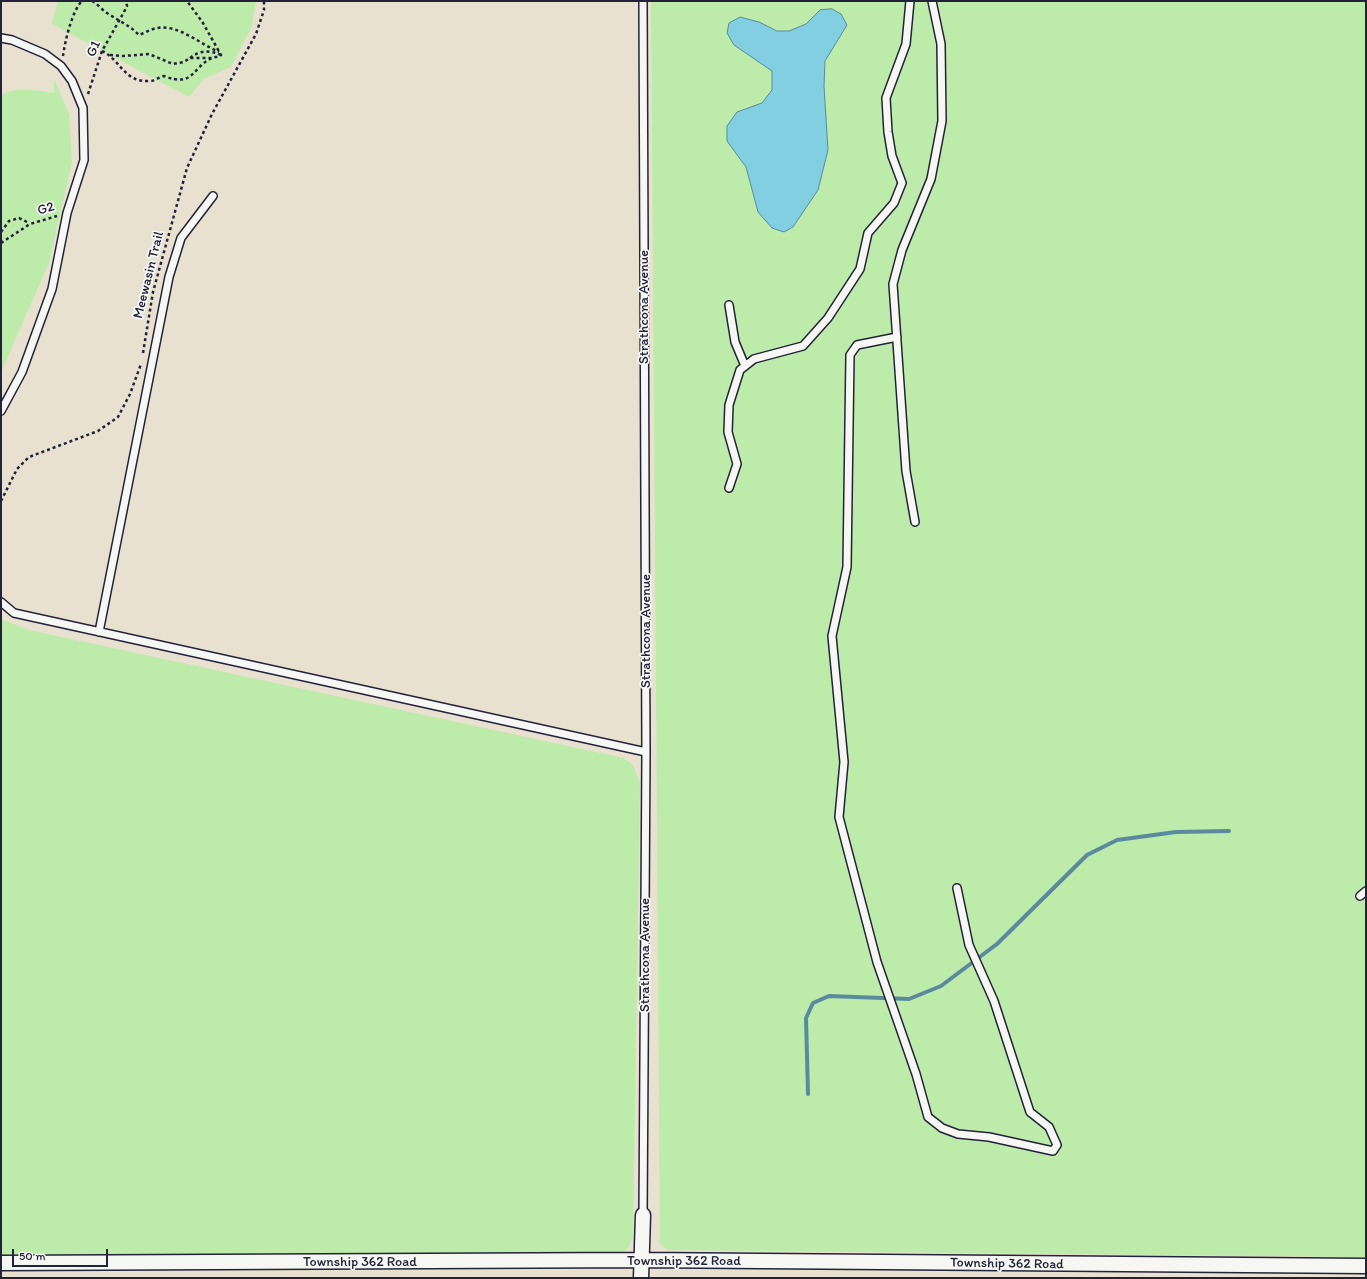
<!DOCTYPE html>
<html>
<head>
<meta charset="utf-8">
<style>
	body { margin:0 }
	#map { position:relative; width:1367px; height:1279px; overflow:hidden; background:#e8e1cf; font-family:Itim,sans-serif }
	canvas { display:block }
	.frame { position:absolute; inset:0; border:2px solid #22223b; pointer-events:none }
	.scale { position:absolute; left:12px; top:1249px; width:96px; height:18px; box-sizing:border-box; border:2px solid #22223b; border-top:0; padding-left:5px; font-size:12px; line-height:14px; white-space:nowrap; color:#22223b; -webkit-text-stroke:3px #f6f6f2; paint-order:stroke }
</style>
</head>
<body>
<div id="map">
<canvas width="1367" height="1279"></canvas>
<div class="frame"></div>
<div class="scale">50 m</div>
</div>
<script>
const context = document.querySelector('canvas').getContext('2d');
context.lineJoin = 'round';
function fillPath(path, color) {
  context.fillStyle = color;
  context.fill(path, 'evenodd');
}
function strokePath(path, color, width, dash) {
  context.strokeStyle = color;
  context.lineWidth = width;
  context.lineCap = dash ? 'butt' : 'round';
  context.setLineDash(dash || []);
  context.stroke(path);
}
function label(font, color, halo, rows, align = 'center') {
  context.font = font + ' Itim,sans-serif';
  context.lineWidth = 3.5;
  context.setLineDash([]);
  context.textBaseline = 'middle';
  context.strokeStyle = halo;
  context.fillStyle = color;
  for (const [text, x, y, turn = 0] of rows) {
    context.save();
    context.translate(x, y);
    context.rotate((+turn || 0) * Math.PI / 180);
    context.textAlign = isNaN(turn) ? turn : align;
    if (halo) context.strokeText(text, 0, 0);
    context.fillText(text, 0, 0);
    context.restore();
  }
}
fillPath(new Path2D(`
	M58 1H256L252 26 231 67 204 79 189 97 52 24Z
	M651 1H1366V1257L667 1250 660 1244Z
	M54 79 69 114 72 162 49 263 1 372V96C16 85 37 91 54 93Z
	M1 619 29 630 624 758 633 765 640 783 633 1238 628 1248 619 1255 1 1256Z`), '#bdeba9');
const water = new Path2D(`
	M832 9 841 14 847 25 825 61 824 86 828 150 818 190 793 227 784 232 772 228 758 212 746 167 727 141V126L737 112 762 103 772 90V71L734 45 727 33 729 23 740 17 759 22 777 31H789L806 24 820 10Z`);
fillPath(water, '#81cfe0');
strokePath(water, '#5b8a9e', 1);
strokePath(new Path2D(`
	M808 1094 806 1018 813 1003 829 996 909 999 941 986 997 944 1087 855 1117 840 1176 832 1229 831`), '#5b8a9e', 4);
const lane = new Path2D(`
	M1 38 12 40 45 54 61 66 72 81 83 108 84 160 67 213 52 289 22 372 1 411
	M729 305 735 342 745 366
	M897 337 857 345 850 355 847 567 832 636 844 762 839 817 877 962 916 1074 928 1117 942 1128 958 1134 989 1137 1053 1151 1057 1145 1049 1127 1030 1112 994 1001 969 945 957 888
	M729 488 737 464 728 432 729 405 740 370 754 359 803 346 828 318 860 269 868 233 894 203 902 183 892 156 888 132 886 98 906 44 910 1
	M915 522 906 471 893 284 902 250 931 179 942 121 941 44 932 1
	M1 602 14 613 646 752
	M99 632 169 277 181 238 213 196
	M1360 896 1366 891
	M643 1215 646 752 643 1`);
const street = new Path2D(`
	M1 1263 641 1260 1366 1266
	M641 1278 643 1215`);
strokePath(lane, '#22223b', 10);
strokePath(street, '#22223b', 17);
strokePath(new Path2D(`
	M92 1C98 4 102 10 107 13 119 21 129 25 139 35 145 33 151 29 157 28 178 24 200 44 219 52
	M102 51C121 60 124 83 150 81 155 81 159 77 164 76 194 88 192 67 212 58 216 56 218 58 221 55L203 23 187 1
	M110 55 123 56 149 54 173 64 184 62 190 58H212
	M63 56C65 41 72 11 82 1
	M190 58C200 50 209 50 221 55
	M88 94 102 51 124 12 127 6 126 1
	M1 232 9 221 19 218 29 223
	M1 243 30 224 57 216
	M143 353 153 292 187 168 212 114 256 34 264 10V1
	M1 501 17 469 29 457 98 431 118 417 130 394 141 364`), '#22223b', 2.5, [3, 3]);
strokePath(lane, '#f6f6f2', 7);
strokePath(street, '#f6f6f2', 14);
label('14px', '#22223b', '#f6f6f2', [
	["G1",94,49,-66],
	["G2",46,209,-16],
	["Meewasin Trail",149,275,-76],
	["Strathcona Avenue",644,307,-90],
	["Strathcona Avenue",646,631,-90],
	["Strathcona Avenue",645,955,-90],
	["Township 362 Road",684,1261],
	["Township 362 Road",360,1262],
	["Township 362 Road",1007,1264,1]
]);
</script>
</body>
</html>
